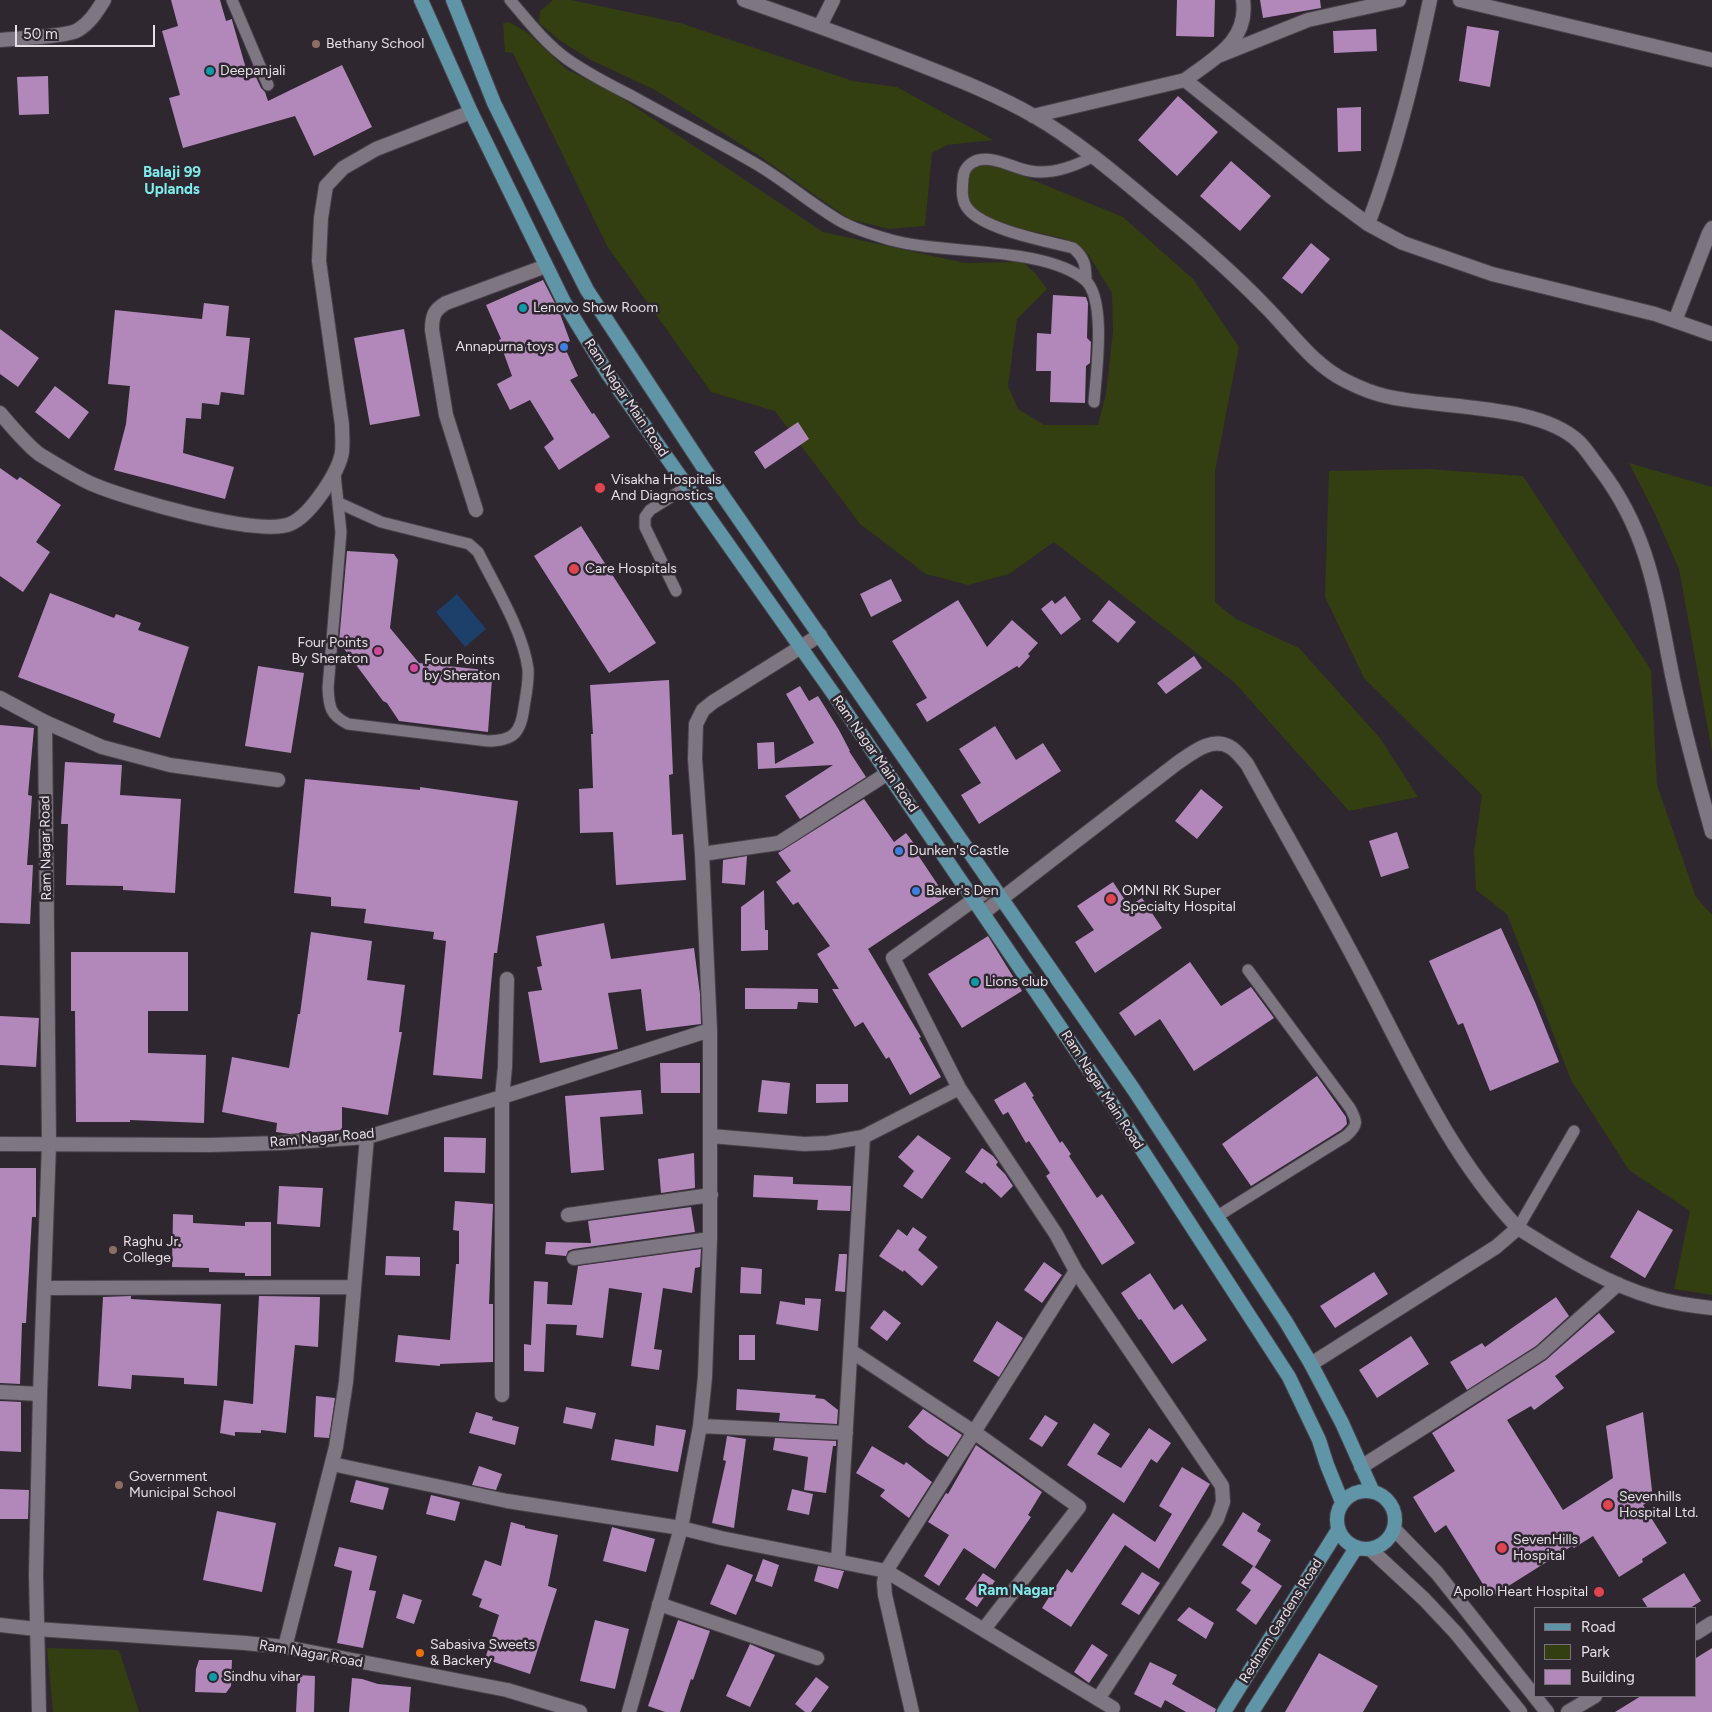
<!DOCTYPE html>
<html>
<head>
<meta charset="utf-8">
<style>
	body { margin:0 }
	#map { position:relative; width:1712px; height:1712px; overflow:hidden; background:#2e2730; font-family:Figtree,sans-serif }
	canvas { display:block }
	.legend { position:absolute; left:1534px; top:1607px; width:162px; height:90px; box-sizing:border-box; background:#2e2730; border:1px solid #777179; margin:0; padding:6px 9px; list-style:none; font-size:15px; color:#e5e0e6 }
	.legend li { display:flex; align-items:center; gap:10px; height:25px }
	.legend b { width:25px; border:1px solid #777179 }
	.scale { position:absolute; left:15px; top:25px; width:140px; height:22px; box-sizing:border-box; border:2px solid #e5e0e6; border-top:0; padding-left:6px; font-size:15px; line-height:18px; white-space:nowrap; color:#e5e0e6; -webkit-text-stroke:4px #2e2730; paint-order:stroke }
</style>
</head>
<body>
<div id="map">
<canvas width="1712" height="1712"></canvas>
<ul class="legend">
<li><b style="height:6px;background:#5f95a6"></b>Road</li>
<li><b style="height:14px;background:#333e11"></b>Park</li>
<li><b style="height:14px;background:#b188b9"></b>Building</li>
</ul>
<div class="scale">50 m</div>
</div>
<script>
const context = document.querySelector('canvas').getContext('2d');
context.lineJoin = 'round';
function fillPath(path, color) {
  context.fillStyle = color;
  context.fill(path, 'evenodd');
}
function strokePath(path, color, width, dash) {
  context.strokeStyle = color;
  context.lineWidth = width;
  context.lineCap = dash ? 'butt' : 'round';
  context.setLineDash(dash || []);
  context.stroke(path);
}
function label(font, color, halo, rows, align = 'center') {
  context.font = font + ' Figtree,sans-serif';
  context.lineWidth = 5;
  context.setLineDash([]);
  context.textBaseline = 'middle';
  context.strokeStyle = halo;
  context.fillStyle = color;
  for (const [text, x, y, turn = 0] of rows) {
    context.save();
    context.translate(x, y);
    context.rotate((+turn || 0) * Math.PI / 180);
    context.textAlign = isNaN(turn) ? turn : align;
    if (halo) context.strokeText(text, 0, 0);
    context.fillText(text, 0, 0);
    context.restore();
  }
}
fillPath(new Path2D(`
	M553 0H571L680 23 853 81 897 87 993 140 947 145 932 153 925 226 889 229 849 219 758 155 655 90 591 60 559 40 539 23 540 11Z
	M509 22 528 33 566 69 616 94 823 232 965 263 1023 262 1035 273 1047 289 1017 319 1008 386 1018 409 1044 425H1098L1106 394 1113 331 1112 293 1088 254 1066 239 996 223 981 215 969 203 965 181 970 172 979 166 988 164 1001 167 1123 217 1193 279 1239 347 1215 471V602L1236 619 1299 648 1380 738 1418 797 1349 811 1234 682 1054 542 1009 574 968 585 926 574 860 524 775 411 711 392 607 246 513 53 505 52 503 23Z
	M1629 463 1712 487V752L1679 569 1654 512Z
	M1429 469 1523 476 1651 670 1657 785 1696 897 1712 915V1295L1674 1289 1690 1211 1629 1170 1571 1080 1507 914 1476 890 1474 852 1482 795 1364 678 1325 597 1329 471Z
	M47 1648 119 1650 139 1712H53Z`), '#333e11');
fillPath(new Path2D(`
	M457 594 486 629 465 647 436 612Z`), '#1c406a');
fillPath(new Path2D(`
	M171 0H220L226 21 232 19V20L249 79 256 77 261 88 265 92 268 101 342 65 372 127 314 156 295 116 183 148 169 98 180 95 162 31 178 26Z
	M1177 0H1215L1214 37 1176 36Z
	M1260 0H1320L1321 8 1263 18Z
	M1467 26 1499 31 1490 87 1459 81Z
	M1376 29 1377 51 1334 53 1333 31Z
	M48 76 49 114 19 115 17 77Z
	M1178 96 1218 132 1177 176 1138 140Z
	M1361 107V151L1338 152 1337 108Z
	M1231 161 1271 196 1240 231 1200 196Z
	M1311 243 1330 259 1302 294 1282 278Z
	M543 280 559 311 570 341 563 344 578 376 570 380 592 414 594 413 610 437 559 470 544 447 554 439 530 400 510 410 497 384 512 376 499 340 501 339 486 305Z
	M1053 295 1086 297 1088 303 1087 338 1091 342 1090 363 1086 366 1085 403 1050 402 1051 371H1036L1037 333 1051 334Z
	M204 303 229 306 226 336 250 338 244 395 221 392 219 405 202 403 201 419 186 418 183 453 234 467 225 499 114 470 126 424 130 386 108 384 115 310 202 319Z
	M0 329 39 358 18 387 0 374Z
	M404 329 420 416 370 425 354 338Z
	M55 386 89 412 69 439 35 412Z
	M798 422 809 439 765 469 754 452Z
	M0 468 17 480 20 477 61 505 36 542 50 552 23 592 0 576Z
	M581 526 656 643 609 673 534 556Z
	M347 551 394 554 398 560 390 628 419 663 485 670 492 679 488 732 399 721 387 703 383 701 339 642Z
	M891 579 902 601 871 617 860 594Z
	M50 593 114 618 116 614 141 623 138 630 189 647 160 738 113 722 115 714 18 677Z
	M1065 596 1081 619 1061 635 1041 609 1052 600 1055 604Z
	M958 600 987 647 1012 620 1038 643 1028 654 1030 656 1019 668 1017 666 927 722 916 704 927 698 892 641Z
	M1109 600 1136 622 1118 643 1092 621Z
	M1194 656 1202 668 1166 694 1157 683Z
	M258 666 304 673 291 753 245 746Z
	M669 680 673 774 669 775 672 835 683 834 686 880 616 885 613 832 580 833 579 789 593 788 591 734H593L590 685Z
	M800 686 809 701 818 696 839 730 850 751H849L866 777 800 819 785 796 833 765 758 769 757 743 774 742 775 764 814 743 786 694Z
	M0 725 34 728 28 795 32 796 27 865H33L30 924 0 923Z
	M995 726 1016 760 1043 743 1061 771 979 824 961 795 981 783 959 749Z
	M65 762 122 765 120 795 181 799 175 893 123 890V886L66 885 68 824H61Z
	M305 779 420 790V787L518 801 497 953H494L482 1079 433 1075 446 941 433 939 434 932 364 923 366 909 331 906V897L294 893Z
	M1201 789 1223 807 1197 839 1175 821Z
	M864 799 894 842 906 833 919 850 916 852 946 897 868 949 921 1037 919 1038 941 1077 910 1095 889 1057 886 1059 863 1022 855 1027 832 989H839L817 954 830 946 798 902 793 905 776 882 791 871 778 853Z
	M1397 832 1409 868 1381 877 1369 841Z
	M747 856 745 885 722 883 723 860Z
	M1113 882 1129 906 1142 898 1162 928 1095 973 1075 942 1094 930 1077 906Z
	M764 890 765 930H768V950L741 951V907Z
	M604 923 611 959 694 948 700 994 701 1024 646 1031 641 989 608 993 618 1049 540 1063 528 992 542 990 537 967 542 966 536 936Z
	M1501 928 1535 1002 1559 1062 1490 1091 1463 1023 1458 1025 1429 961Z
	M311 932 372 941 367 980 405 985 399 1032H402L388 1115 342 1107V1130L290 1134 276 1132 277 1123 222 1112 232 1057 289 1068 298 1014H300Z
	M988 936 1022 991 962 1028 928 974Z
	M71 952H188V1011H148V1053L206 1055 204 1123 130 1120V1122H76L75 1011H71Z
	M1190 962 1221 1006 1251 987 1274 1018 1194 1071 1160 1019 1135 1036 1119 1013Z
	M745 988 818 989V1003L798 1002 797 1009H745Z
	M0 1016 39 1018 36 1067 0 1065Z
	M660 1063H700V1093H661Z
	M1317 1076 1346 1117 1347 1124 1341 1130 1251 1186 1222 1144Z
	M762 1080 790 1083 787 1114 758 1112Z
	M1025 1082 1034 1096 1032 1097 1060 1143 1062 1141 1071 1154 1069 1156 1097 1198 1102 1194 1135 1243 1102 1265 1046 1176 1050 1173 1029 1141 1026 1143 1008 1112 1003 1115 994 1100Z
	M816 1084H848V1102L816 1103Z
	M641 1090 643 1114 600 1117 604 1170 571 1173 565 1096Z
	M918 1135 951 1158 922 1199 903 1186 914 1171 898 1157Z
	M444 1137 486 1138 485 1173 444 1172Z
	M982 1148 993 1156 998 1162 996 1165 1005 1174 1013 1186 1001 1198 984 1182 982 1184 965 1172Z
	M694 1153 695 1188 661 1193 658 1159Z
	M0 1168H36V1217H32L26 1323H22L20 1384 0 1383Z
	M754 1175 793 1177V1184L851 1186 850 1211 817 1210 818 1200 753 1197Z
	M279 1186 323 1188 320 1227 277 1224Z
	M455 1201 493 1204 489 1304H493V1362L440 1364V1366L395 1362 398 1335 450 1340 456 1264H459V1231L453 1230Z
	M691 1207 695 1232 573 1249 568 1251 566 1256 545 1254 546 1242 591 1243 588 1221Z
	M1638 1210 1673 1230 1645 1278 1610 1257Z
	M173 1214 193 1215V1223L245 1226V1222H271V1276H245V1273L209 1272V1268L172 1267Z
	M913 1227 927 1237 918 1250 938 1267 922 1286 904 1270 903 1272 879 1256 898 1229 907 1236Z
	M701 1249 700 1267 695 1268 692 1293 663 1288 654 1349 662 1350 659 1370 631 1366 642 1293 609 1288 603 1338 576 1335 577 1325 546 1324 544 1372 524 1371V1344L531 1345 534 1281 548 1282 547 1304 572 1305 578 1266Z
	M839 1254H847L845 1292 835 1291Z
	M386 1256 420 1257V1276L385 1275Z
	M1044 1262 1062 1275 1042 1303 1024 1290Z
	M741 1267 762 1269 761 1294 740 1293Z
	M1374 1272 1388 1294 1335 1328 1320 1306Z
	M1150 1273 1174 1310 1182 1304 1207 1340 1172 1364 1141 1319 1139 1320 1121 1293Z
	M131 1296V1299L221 1304 217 1386 184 1384V1378L132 1375 131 1389 98 1386 103 1297Z
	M259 1296 320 1297 318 1347 295 1345 286 1433 261 1430V1433L235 1432V1436L220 1433 224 1400 253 1404Z
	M1556 1297 1569 1316 1536 1346 1467 1390 1450 1362 1482 1343 1485 1347Z
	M805 1298 821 1299 818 1331 776 1324 780 1301 805 1305Z
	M884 1310 901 1323 887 1341 870 1328Z
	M1599 1313 1615 1332 1555 1376 1564 1388 1534 1410 1531 1406 1507 1420 1563 1510 1613 1478 1606 1426 1643 1412 1653 1499 1643 1505 1667 1543 1642 1559 1643 1562 1619 1577 1593 1536 1574 1548 1572 1546 1491 1597 1446 1525 1435 1533 1413 1497 1455 1471 1432 1433 1546 1360Z
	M997 1321 1023 1338 999 1377 973 1361Z
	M739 1335H755V1360H739Z
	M1411 1336 1429 1364 1377 1398 1359 1370Z
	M737 1389 816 1395 815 1398 824 1399 838 1410 837 1424 779 1421 780 1413 736 1410Z
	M316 1396 335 1398 329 1438 314 1437Z
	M0 1401 21 1402V1452L0 1451Z
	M566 1407 596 1413 592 1429 563 1423Z
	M923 1409 962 1435 948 1457 927 1443 908 1427Z
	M476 1412 493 1417 492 1420 519 1427 515 1445 469 1433Z
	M1045 1415 1058 1423 1042 1447 1029 1439Z
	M1094 1423 1110 1434 1097 1454 1121 1468 1149 1428 1171 1443 1157 1463 1151 1459 1124 1503 1067 1465Z
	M656 1425 686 1430 678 1472 611 1460 615 1439 654 1446Z
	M727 1436 746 1439 734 1528 712 1523 726 1461 723 1460Z
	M775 1438 836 1441V1446H833L826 1493 804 1490 808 1457 773 1450Z
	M976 1445 1042 1492 1028 1515 1031 1517 995 1569 964 1548 939 1586 924 1576 949 1535 928 1522 946 1493 948 1494Z
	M872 1446 904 1465 906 1462 932 1482 909 1518 880 1496 885 1490 856 1473Z
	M479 1466 502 1474 496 1490 472 1485Z
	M1182 1467 1210 1484 1159 1569 1125 1545 1071 1627 1042 1608 1067 1569 1072 1573 1113 1513 1155 1542 1172 1514 1159 1506Z
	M356 1480 389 1488 383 1510 350 1502Z
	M0 1489 29 1490 28 1519H0Z
	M792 1489 813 1494 809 1515 787 1510Z
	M431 1495 460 1502 455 1521 426 1514Z
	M217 1511 276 1523 262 1592 203 1580Z
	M1243 1512 1261 1524 1257 1531 1271 1540 1255 1567 1222 1545Z
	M511 1522 525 1526V1528L558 1535 548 1586 557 1589 530 1674 485 1659 499 1615 479 1607 482 1599 472 1595 485 1560 501 1566Z
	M612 1527 655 1539 646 1572 603 1561Z
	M339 1547 377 1556 369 1590 376 1591 363 1648 337 1643 352 1571 334 1566Z
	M763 1559 779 1565 772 1587 755 1581Z
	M727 1564 753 1575 736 1615 710 1604Z
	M818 1566 844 1571 838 1589 814 1581Z
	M1253 1566 1282 1586 1256 1625 1236 1610 1251 1590 1241 1583Z
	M1142 1572 1160 1583 1139 1615 1121 1604Z
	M983 1573 995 1581 977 1607 965 1599Z
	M1684 1573 1701 1601 1690 1608H1648L1642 1599Z
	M403 1594 422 1600 414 1624 396 1618Z
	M1189 1607 1214 1623 1206 1639 1177 1620Z
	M595 1620 629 1629 615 1689 580 1681Z
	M678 1620 710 1631 693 1680 691 1679 680 1712H665L648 1706Z
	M750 1644 775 1655 750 1707 726 1696Z
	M1092 1644 1108 1655 1089 1683 1074 1672Z
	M1712 1648V1712H1615L1641 1696H1696V1658Z
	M1319 1653 1378 1686 1363 1712H1285Z
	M199 1660H232L231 1686 226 1693 195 1692 196 1669Z
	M1150 1662 1177 1675 1172 1684 1216 1709 1215 1712H1186L1165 1700 1161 1708 1134 1694Z
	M298 1675 315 1676 314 1712H296Z
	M816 1677 829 1687 811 1712H805L795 1704Z
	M352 1678 362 1679 378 1684 411 1687 409 1712H349Z`), '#b188b9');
const service = new Path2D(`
	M232 0 268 85
	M510 0C528 21 545 43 567 59 587 73 610 85 632 96 673 119 715 140 756 164 785 181 811 204 840 221 856 230 874 235 891 240 945 255 1045 246 1085 280 1107 299 1096 375 1094 402
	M1086 281C1086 266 1085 258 1073 248 1046 241 985 230 968 209 961 201 962 189 963 179 963 170 969 163 978 160 995 156 1013 168 1030 171 1052 175 1073 167 1092 157
	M335 474 341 532 328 688C329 707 330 715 348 724L488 741C513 741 521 733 524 707 526 695 529 681 528 669 523 631 495 586 478 552L469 544 381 522 339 503
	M676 591 645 527V517L650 510 687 487
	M1216 1217 1346 1136C1359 1125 1357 1121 1350 1108L1248 970
	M1518 1228 1574 1131`);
const minor = new Path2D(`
	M744 0C799 19 854 39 908 60 951 77 994 93 1034 116 1081 143 1126 183 1167 217 1201 245 1234 274 1265 306 1291 332 1312 364 1346 381 1358 387 1372 393 1385 396 1438 409 1539 403 1579 442 1587 450 1593 460 1600 469 1652 537 1657 604 1674 684 1685 734 1698 782 1712 832
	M1460 0 1712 60
	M820 26 833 0
	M0 40C16 38 67 37 78 30 90 23 97 11 104 0
	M1218 56 1308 20 1399 0
	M1185 80C1213 59 1249 41 1243 0
	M1033 116 1185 80 1330 196 1368 224C1396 151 1414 76 1430 0
	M1368 224 1403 243 1492 274 1655 314 1712 334
	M1675 321 1709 233 1712 228
	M0 413C11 426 26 444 39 454 52 462 78 478 92 484 127 499 257 537 290 524 310 516 339 472 342 452 343 443 342 434 342 425L319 261 321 218 326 186 343 168 376 149 471 112
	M476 510 446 415 432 330C432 316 434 310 446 303L546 266
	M45 722 102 747 170 765 278 780
	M702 854 779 843 888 773
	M983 913 1176 764C1191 754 1211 736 1230 747 1236 750 1242 758 1247 764 1287 837 1329 909 1367 983 1412 1069 1451 1157 1518 1228L1496 1247 1311 1364
	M711 1136 804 1144 828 1143 863 1137 838 1561
	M863 1137 959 1088
	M0 1144 210 1145 281 1143 367 1137 502 1097 505 1067 507 979
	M568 1215 711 1195
	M1518 1228C1561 1255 1606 1284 1655 1298 1673 1303 1693 1306 1712 1308
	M574 1258 710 1239
	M1076 1271 1222 1486 1223 1502 1217 1519 1098 1699
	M45 1288 354 1287
	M851 1351 974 1432 1079 1507 984 1629
	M0 1392 40 1394
	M502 1395V1097L710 1030 702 854 695 759 696 724 703 710 713 702 820 635
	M700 1426 846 1433
	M332 1464 507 1501 681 1528 721 1538 886 1571 1113 1708
	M1361 1467 1541 1353 1618 1284
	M659 1604 817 1658
	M36 1629 245 1643 285 1647 507 1690 580 1712
	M1696 1633 1712 1623
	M285 1647 336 1447 346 1382 367 1137
	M629 1712 681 1528 700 1426 705 1377 710 1239V1030
	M912 1712 885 1595 884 1583 886 1571 1076 1271 1056 1234 959 1088 893 958 993 886
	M1568 1712 1595 1696`);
const tertiary = new Path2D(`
	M0 698 45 722 49 1144 40 1394 36 1575 39 1712
	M0 1625 36 1629`);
const secondary = new Path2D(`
	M1394 1529 1437 1573 1547 1712
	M1370 1549 1424 1599 1456 1633 1520 1712`);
const primary = new Path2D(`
	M421 0 471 112 564 302 608 374 842 706 1111 1102 1289 1377 1319 1440 1327 1465 1342 1502
	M453 0 494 103 560 237 587 290 703 467 1134 1090 1286 1322 1311 1364 1342 1423 1372 1490
	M1337 1520a29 29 0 1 1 58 0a29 29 0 1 1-58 0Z
	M1224 1712 1338 1530
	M1252 1712 1356 1548`);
strokePath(service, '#484249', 13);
strokePath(minor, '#484249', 16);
strokePath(tertiary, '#484249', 16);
strokePath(secondary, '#484249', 16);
strokePath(primary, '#484249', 16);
strokePath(service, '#7e7680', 11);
strokePath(minor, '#7e7680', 14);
strokePath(tertiary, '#7e7680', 14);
strokePath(secondary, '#7e7680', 14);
strokePath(primary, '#5f95a6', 14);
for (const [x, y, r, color] of [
	[316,44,5,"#8d6e63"],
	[210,71,5,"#0f9aa8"],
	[523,308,5,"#0f9aa8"],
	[564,347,5,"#3f7fe0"],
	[600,488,6,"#e0444e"],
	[574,569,6,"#e0444e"],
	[378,651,5,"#d1479c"],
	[414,668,5,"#d1479c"],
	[899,851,5,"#3f7fe0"],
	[916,891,5,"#3f7fe0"],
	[1111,899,6,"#e0444e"],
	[975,982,5,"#0f9aa8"],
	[113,1250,5,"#8d6e63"],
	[119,1485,5,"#8d6e63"],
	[1608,1505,6,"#e0444e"],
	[1502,1548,6,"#e0444e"],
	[1599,1592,6,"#e0444e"],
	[420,1653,5,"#e8710a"],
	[213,1677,5,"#0f9aa8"]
]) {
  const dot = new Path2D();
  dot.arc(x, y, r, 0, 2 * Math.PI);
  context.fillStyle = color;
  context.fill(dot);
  strokePath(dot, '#2e2730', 2);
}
label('14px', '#e5e0e6', '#2e2730', [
	["Bethany School",326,44],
	["Deepanjali",220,71],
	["Lenovo Show Room",533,308],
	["Annapurna toys",554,347,"right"],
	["Visakha Hospitals",611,480],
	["And Diagnostics",611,496],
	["Care Hospitals",585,569],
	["Four Points",368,643,"right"],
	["By Sheraton",368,659,"right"],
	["Four Points",424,660],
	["by Sheraton",424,676],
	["Dunken's Castle",909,851],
	["Baker's Den",926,891],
	["OMNI RK Super",1122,891],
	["Specialty Hospital",1122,907],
	["Lions club",985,982],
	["Raghu Jr.",123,1242],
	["College",123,1258],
	["Government",129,1477],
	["Municipal School",129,1493],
	["Sevenhills",1619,1497],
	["Hospital Ltd.",1619,1513],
	["SevenHills",1513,1540],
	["Hospital",1513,1556],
	["Apollo Heart Hospital",1588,1592,"right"],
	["Sabasiva Sweets",430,1645],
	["& Backery",430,1661],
	["Sindhu vihar",223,1677]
], 'left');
label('14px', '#e5e0e6', '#2e2730', [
	["Ram Nagar Main Road",626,398,56],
	["Ram Nagar Main Road",875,754,55],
	["Ram Nagar Road",46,848,-91],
	["Ram Nagar Main Road",1102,1090,57],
	["Ram Nagar Road",322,1138,-5],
	["Rednam Gardens Road",1281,1621,-58],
	["Ram Nagar Road",311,1654,10]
]);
label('bold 15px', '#7febec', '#2e2730', [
	["Balaji 99",172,173],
	["Uplands",172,190],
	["Ram Nagar",1016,1591]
]);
</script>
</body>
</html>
